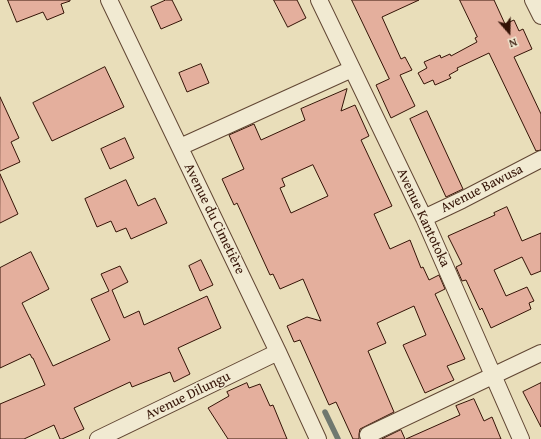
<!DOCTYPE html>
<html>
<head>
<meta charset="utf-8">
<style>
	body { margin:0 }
	#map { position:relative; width:541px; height:439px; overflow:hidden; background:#e9deba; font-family:"Gentium Book Plus",serif }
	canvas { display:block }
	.north { position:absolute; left:489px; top:12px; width:40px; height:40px; -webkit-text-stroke:3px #f1ead2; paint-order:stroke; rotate:160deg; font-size:11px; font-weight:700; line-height:16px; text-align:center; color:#341306 }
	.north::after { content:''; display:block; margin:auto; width:14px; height:18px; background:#341306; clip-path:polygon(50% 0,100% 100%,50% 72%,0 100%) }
</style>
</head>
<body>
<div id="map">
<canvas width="541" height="439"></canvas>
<div class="north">N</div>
</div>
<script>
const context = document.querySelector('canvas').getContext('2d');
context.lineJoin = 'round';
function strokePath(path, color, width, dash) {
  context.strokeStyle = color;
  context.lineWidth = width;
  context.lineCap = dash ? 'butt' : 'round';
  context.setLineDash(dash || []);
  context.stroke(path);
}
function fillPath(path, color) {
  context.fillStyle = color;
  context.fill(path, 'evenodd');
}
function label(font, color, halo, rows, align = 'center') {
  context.font = font + ' "Gentium Book Plus",serif';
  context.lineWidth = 3;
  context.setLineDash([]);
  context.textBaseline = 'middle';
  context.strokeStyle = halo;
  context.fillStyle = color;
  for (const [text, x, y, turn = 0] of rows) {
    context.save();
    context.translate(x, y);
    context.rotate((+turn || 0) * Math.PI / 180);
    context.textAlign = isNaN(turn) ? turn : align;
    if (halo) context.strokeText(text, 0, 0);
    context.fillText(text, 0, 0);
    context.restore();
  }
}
strokePath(new Path2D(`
	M325 412 338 439`), '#70786f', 5.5);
const building = new Path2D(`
	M8 0H70V1L61 4 64 13 47 20 43 12 17 22Z
	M166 0H172L182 20 161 29 151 7Z
	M274 0H297L306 18 288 27Z
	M352 0H419L382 17 401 59 405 57 412 70 400 75 415 106 391 118 376 85 389 79Z
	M460 0H494L505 24 514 20 519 31 523 29 532 49 514 57 541 114V150L536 151 489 53 457 68 458 70 449 75 451 78 435 85 433 80 424 84 418 73 427 68 424 62 440 55 441 58 450 54 451 56 477 42 475 38 477 37Z
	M201 64 209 83 187 92 179 73Z
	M105 67 124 107 52 141 33 103Z
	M347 89 341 111 355 105 369 136 361 140 392 206 374 214 390 249 410 240 421 268 423 267 429 280 439 275 445 289 435 294 465 359 447 366 454 380 425 393 403 345 426 335 414 306 377 323 386 343 368 351 394 412 360 429 359 434V439H353L336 402 329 405 300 340 294 342 287 326 307 317 321 321 303 279 280 289 273 274 270 275 237 203 234 205 222 179 244 169 229 135 254 124 261 140 305 120 301 109ZM313 165 328 196 291 213 280 188 285 186 282 179Z
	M0 97 19 138 11 142 20 162 0 171Z
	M427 111 463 189 446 197 410 119Z
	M125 138 134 158 110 169 101 149Z
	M0 174 18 214 0 223Z
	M126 180 138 206 155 198 167 223 131 239 126 228 116 232 111 221 97 227 85 199Z
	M507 207 522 241 541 233V271L531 275 522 257 494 270 506 296 527 287 534 301 529 303 531 309 491 328 482 308 480 310 466 280 462 281 456 267 462 264 448 236 495 215 494 213Z
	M31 252 49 289 22 303 53 366 110 340 91 299 109 291 101 274 120 266 128 282 112 290 124 318 139 311 144 325 207 296 221 328 178 348 190 374 174 382 170 372 132 387 130 382 74 408 84 429 62 439H60L54 425 24 439H0V404L45 385 33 358H32L30 354 0 368V268Z
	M201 260 213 285 200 291 189 266Z
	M247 383 249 388 260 384 270 406 273 405 287 439H228L208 408 229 396 227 392Z
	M541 383V427L523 392Z
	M474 399 484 421 492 417 501 439H406L460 415 456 406Z
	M401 430 405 439H382Z`);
fillPath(building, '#e4af9d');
strokePath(building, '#341306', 1);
const street = new Path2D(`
	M109 0 278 352 318 439
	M319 0 424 218 521 439
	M533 0 541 16
	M180 147 352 69
	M424 218 462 200 541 159
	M368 435 541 353
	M98 439 278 352`);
strokePath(street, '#614633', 18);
strokePath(street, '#f1ead2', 16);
label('14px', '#341306', '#f1ead2', [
	["Avenue Bawusa",482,189,-27],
	["Avenue Kantotoka",423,218,65],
	["Avenue du Cimetière",214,219,64],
	["Avenue Dilungu",188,396,-26]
]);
</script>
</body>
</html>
